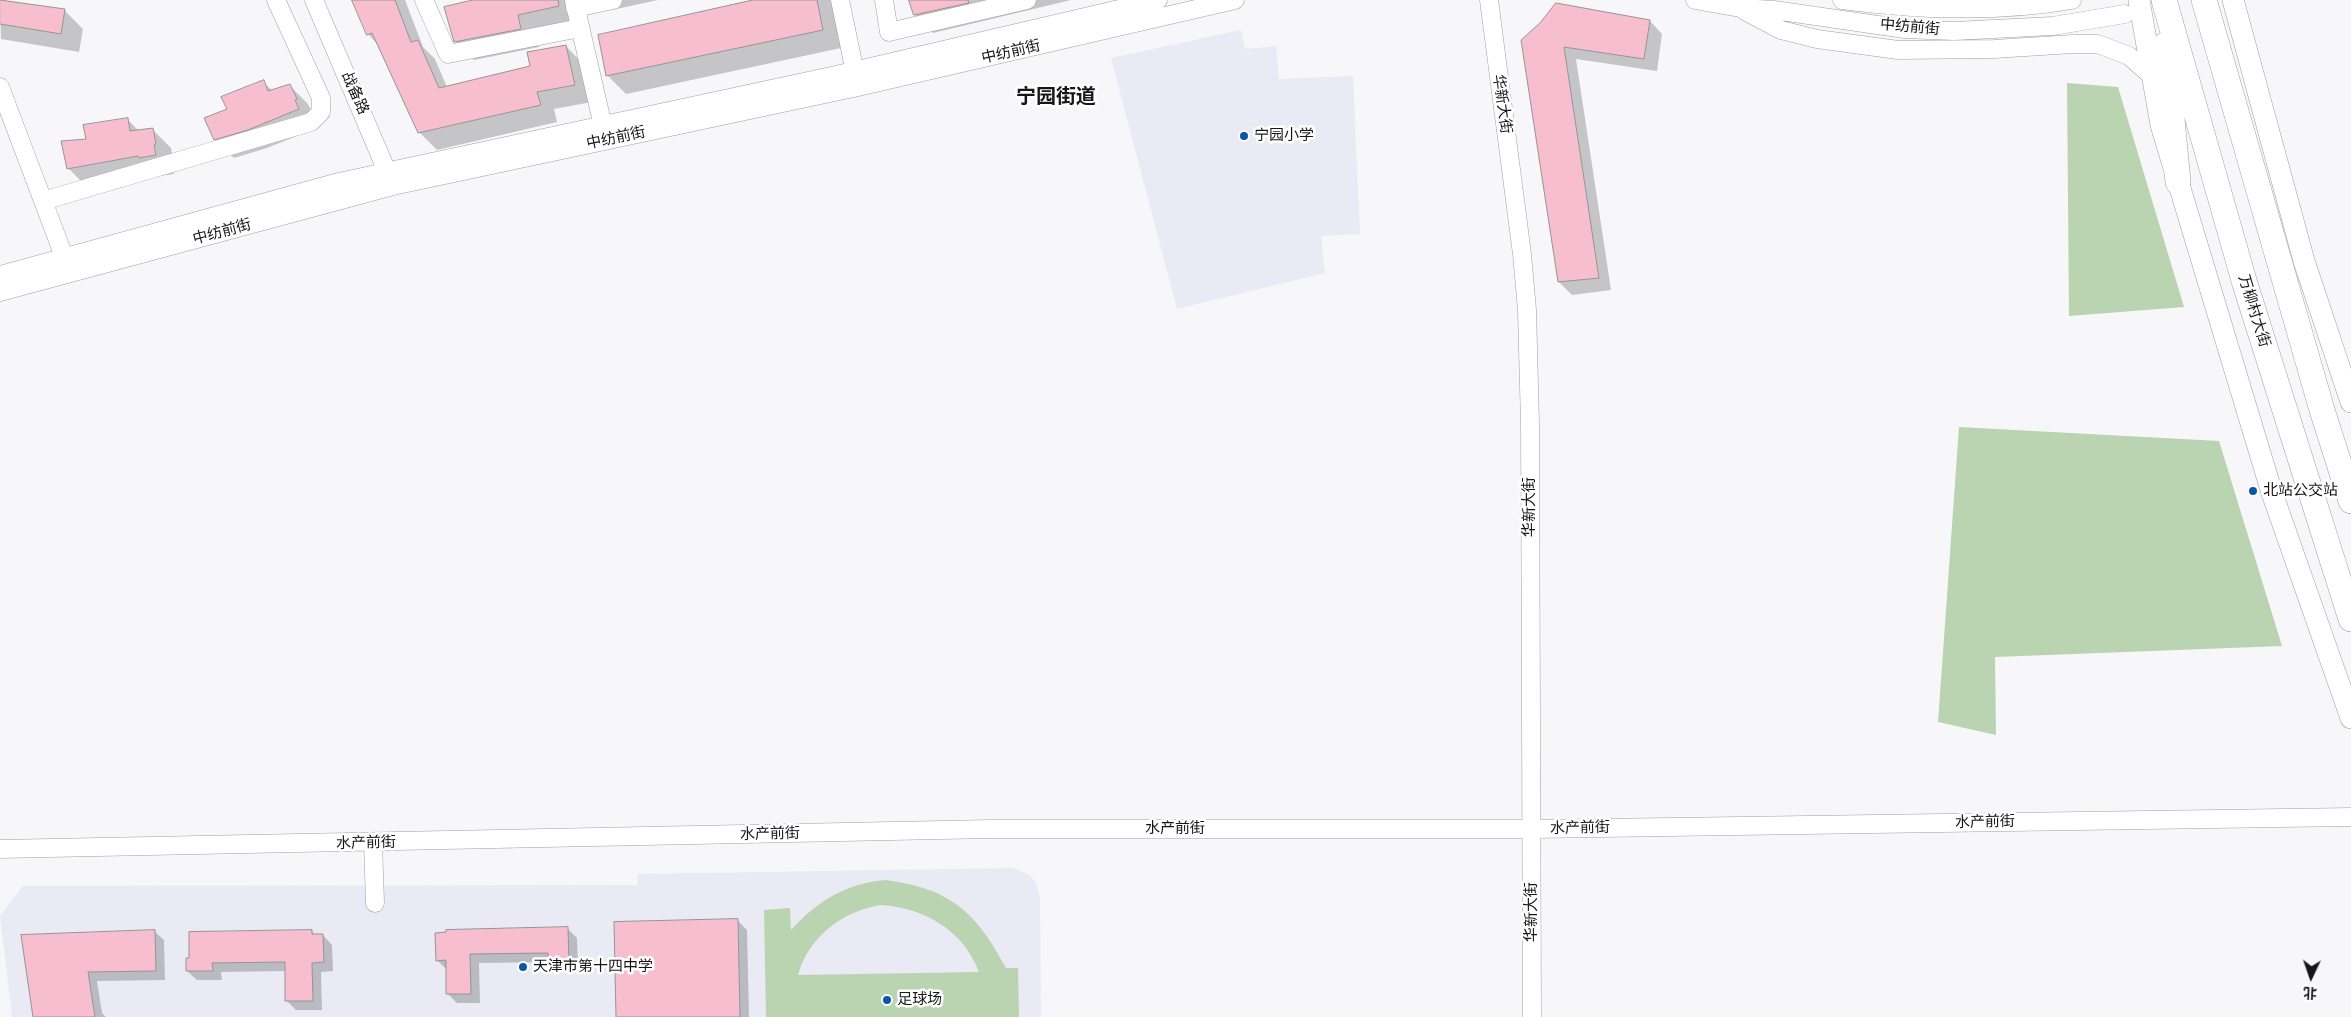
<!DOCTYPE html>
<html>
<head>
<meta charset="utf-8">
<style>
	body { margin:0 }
	#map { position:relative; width:2351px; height:1017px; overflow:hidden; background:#f7f7f9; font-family:Figtree,"Noto Sans SC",sans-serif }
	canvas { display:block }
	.north { position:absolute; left:2286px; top:952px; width:50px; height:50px; -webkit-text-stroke:4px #fff; paint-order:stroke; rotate:183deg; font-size:14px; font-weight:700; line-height:20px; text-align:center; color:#161617 }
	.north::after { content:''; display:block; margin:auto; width:18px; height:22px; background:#161617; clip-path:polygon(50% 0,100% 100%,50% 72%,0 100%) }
</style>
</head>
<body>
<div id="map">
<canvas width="2351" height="1017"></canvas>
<div class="north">北</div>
</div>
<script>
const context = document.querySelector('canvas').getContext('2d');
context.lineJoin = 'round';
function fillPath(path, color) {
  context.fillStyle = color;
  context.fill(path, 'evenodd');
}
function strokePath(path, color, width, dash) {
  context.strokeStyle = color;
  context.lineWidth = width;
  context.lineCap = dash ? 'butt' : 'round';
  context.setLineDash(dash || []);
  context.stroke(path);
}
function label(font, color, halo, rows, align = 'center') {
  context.font = font + ' Figtree,"Noto Sans SC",sans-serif';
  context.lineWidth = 5;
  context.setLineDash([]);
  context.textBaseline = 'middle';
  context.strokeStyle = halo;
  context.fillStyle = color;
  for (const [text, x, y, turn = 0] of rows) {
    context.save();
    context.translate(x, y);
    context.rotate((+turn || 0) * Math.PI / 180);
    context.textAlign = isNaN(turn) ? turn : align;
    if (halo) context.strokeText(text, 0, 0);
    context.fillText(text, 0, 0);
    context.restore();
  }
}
fillPath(new Path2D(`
	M1241 30 1245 49 1276 46 1279 79 1353 76 1360 234 1321 236 1325 273 1177 309 1111 58Z
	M1013 868 1030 875 1036 883 1040 898 1041 1017H12L0 916 23 886 637 885 638 874Z`), '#e9eaf3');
fillPath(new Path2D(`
	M2067 83 2118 87 2184 307 2069 316Z
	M1959 427 2219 441 2282 646 1995 657 1996 735 1938 722Z
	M886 880C951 889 976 912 1006 968H1018L1019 1017H766L764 910 790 908 791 930C817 901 847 883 886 880ZM881 905C925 908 963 930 979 972L798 975C809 936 843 911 881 905Z`), '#bad3b1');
fillPath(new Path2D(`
	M353 0H405L423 47 435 59 447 87 532 67 566 46 583 64 592 102 554 109 557 122 437 150 419 132 378 45 368 34Z
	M479 0H572L578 25 536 34 539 47 474 60 455 41Z
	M601 0H658L612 10Z
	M759 0H831L841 48 626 94 607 75Z
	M910 0H1071L933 33 915 15Z
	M0 1 64 10 83 29 79 52 1 39Z
	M1650 21 1662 34 1657 71 1576 59 1611 290 1572 295 1559 282 1522 40Z
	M263 82 273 91 289 85 308 104 315 118 317 128 267 148 234 158 215 139 229 110Z
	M128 120 139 131 152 129 171 148 174 163 172 164 174 174 159 176 157 174 87 187 68 168 87 140Z
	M737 920 747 930 749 1017H618Z
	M567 928 577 938 578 972H559L549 962 479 963 480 1003H457L448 994 447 970 437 960Z
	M154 931 164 940 165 980 97 981 102 1013 106 1017H34L22 936Z
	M311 931 316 935H323L332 945 333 971 321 972 322 1010H296L287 1001 286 971 221 972 222 980H197L187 971Z`), '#0003');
const building = new Path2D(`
	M0 0 65 9 61 34 0 24Z
	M352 0H395L411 42 418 40 439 88 530 66 527 52 566 45 575 85 537 92 541 105 418 133 372 33 367 35Z
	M473 0H558L559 6 518 15 521 29 454 42 444 7Z
	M753 0H817L823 30 606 76 598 35Z
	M909 0H968L969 3 914 15Z
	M1556 3 1650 20 1644 59 1564 47 1599 278 1558 282 1521 40 1540 23Z
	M264 80 268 91 290 84 297 99 295 100 299 109 248 130 214 140 204 118 227 109 221 97Z
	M128 118 130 131 153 128 156 144 154 145 156 155 139 158 138 156 67 169 61 141 86 139 83 125Z
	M738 919 740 1017H616L614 922Z
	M568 927 569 963H548V953L470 954 471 994H446V960L436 961 435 933 446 932V930Z
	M155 930 156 971 88 972 95 1017H33L21 935Z
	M312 930V934H323L324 962 312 963 313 1001H285V962L212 963 213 971H186V958H189V932Z`);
fillPath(building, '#f6bece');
strokePath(building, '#969495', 1);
const minor = new Path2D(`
	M314 0 391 181
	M424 0 448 54 580 28
	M574 0 605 135
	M840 0 857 82
	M884 0 889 32 1027 0
	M1489 0 1522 254 1527 310 1530 424 1532 1017
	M1695 0 1740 8 1774 10 1905 29 1954 31 2053 26 2125 14
	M1842 0C1918 10 1997 13 2072 0
	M575 8 613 0
	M1745 11 1781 30 1817 39 1898 50 1994 49 2073 44H2098L2129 56 2153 77
	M0 87 68 267
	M43 201 311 122 321 112V98L276 0
	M0 275 339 182 836 75 1158 0
	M0 292 393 186 858 87 1235 0
	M373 843 375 903
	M0 849 991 829H1533L2351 817`);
const major = new Path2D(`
	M2139 0 2161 125 2272 493 2351 718
	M2233 0 2304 261 2351 402`);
const highway = new Path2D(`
	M2164 0 2245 284 2351 619
	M2204 0 2322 410 2351 501
	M2165 45 2178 182`);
strokePath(minor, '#a0a0a2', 19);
strokePath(major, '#a0a0a2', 22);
strokePath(highway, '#a0a0a2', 26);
strokePath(minor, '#fff', 18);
strokePath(major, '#fff', 21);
strokePath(highway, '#fff', 25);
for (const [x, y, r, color] of [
	[1244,136,5,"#0957a6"],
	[2253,491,5,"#0957a6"],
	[523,967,5,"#0957a6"],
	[887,1000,5,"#0957a6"]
]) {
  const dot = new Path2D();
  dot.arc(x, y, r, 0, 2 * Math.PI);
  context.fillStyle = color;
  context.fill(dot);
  strokePath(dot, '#fff', 2);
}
label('15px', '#161617', '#fff', [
	["中纺前街",1910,27,5],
	["中纺前街",1011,52,-13],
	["战备路",355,93,66],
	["华新大街",1502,104,82],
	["中纺前街",616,138,-12],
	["中纺前街",222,232,-15],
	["万柳村大街",2254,311,73],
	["华新大街",1530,507,-90],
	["水产前街",1985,822,-1],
	["水产前街",1580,828,-1],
	["水产前街",1175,829],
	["水产前街",770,834,-1],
	["水产前街",366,843,-1],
	["华新大街",1532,912,-90]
]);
label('15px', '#161617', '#fff', [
	["宁园小学",1254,136],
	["北站公交站",2263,491],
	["天津市第十四中学",533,967],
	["足球场",897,1000]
], 'left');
label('bold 20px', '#161617', '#fff', [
	["宁园街道",1056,97]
]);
</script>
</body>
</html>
